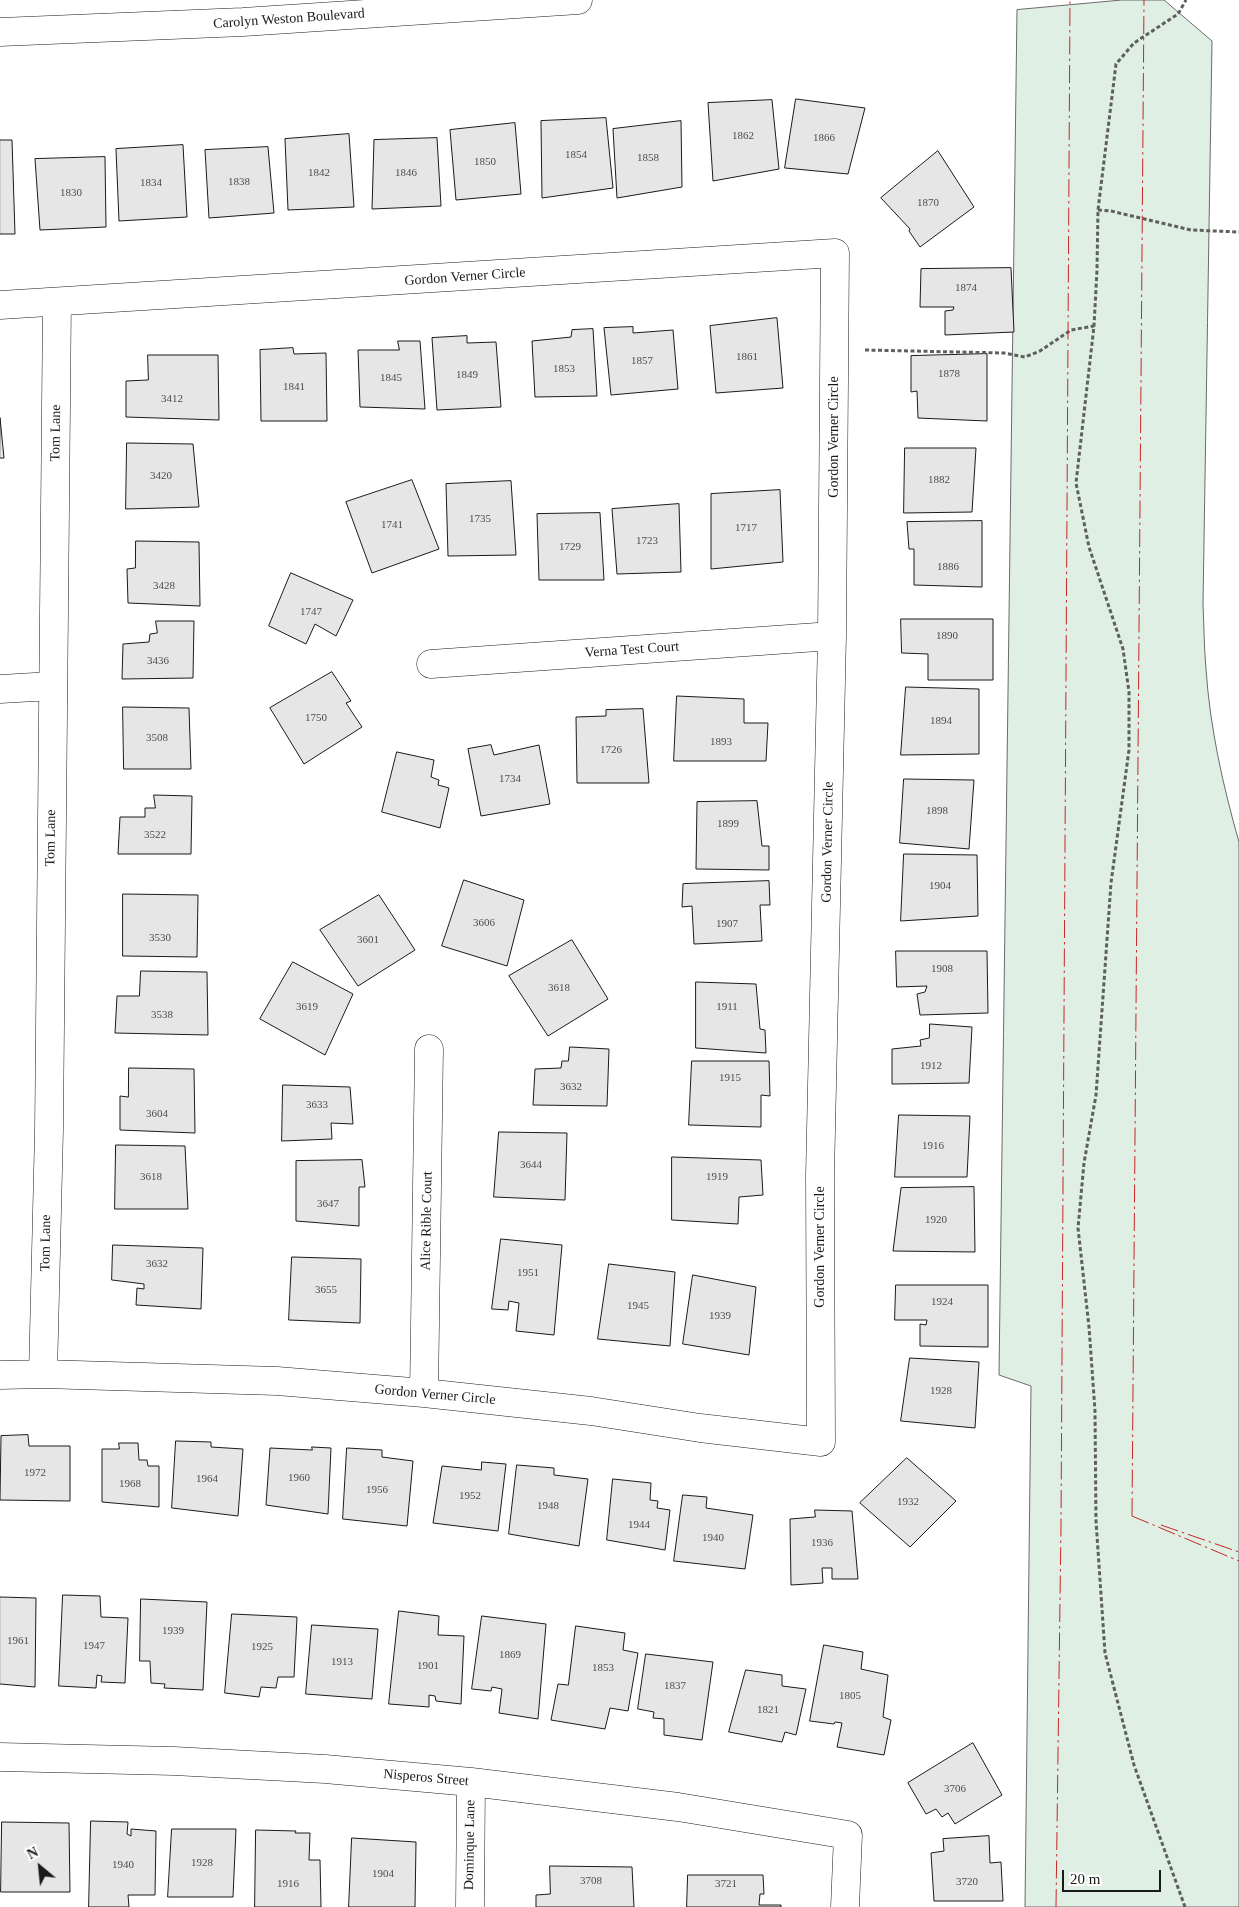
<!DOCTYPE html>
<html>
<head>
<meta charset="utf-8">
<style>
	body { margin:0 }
	#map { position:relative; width:1239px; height:1907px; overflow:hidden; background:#fff; font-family:"Times New Roman",serif }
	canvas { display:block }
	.north { position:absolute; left:15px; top:1842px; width:50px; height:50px; -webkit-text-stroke:4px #fff; paint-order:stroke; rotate:332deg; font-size:14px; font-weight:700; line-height:20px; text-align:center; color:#1a1a1a }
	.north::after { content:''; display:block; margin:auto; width:18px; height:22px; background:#1a1a1a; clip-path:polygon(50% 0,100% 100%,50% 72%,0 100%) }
	.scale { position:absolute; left:1062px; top:1870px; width:99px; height:22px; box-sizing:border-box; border:2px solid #1a1a1a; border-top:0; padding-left:6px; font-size:15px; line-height:18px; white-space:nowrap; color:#1a1a1a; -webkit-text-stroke:4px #fff; paint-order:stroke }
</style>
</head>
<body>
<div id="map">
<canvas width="1239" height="1907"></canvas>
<div class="north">N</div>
<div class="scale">20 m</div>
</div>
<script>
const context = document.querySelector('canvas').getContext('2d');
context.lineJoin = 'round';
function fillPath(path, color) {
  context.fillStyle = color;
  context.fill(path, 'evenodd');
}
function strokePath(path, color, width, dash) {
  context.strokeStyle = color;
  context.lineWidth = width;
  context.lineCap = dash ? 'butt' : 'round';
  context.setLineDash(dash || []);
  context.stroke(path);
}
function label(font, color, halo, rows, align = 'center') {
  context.font = font + ' "Times New Roman",serif';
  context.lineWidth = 4;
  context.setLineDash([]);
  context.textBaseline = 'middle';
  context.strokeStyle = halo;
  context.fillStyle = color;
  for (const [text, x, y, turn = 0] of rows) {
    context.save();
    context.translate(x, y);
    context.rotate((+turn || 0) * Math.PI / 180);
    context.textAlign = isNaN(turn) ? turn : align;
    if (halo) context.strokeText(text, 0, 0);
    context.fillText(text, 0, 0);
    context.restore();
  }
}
const green = new Path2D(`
	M1122 0H1164L1212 41 1203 604C1204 625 1204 647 1206 669 1210 728 1223 786 1239 842V1907H1025L1031 1386 999 1375 1017 10Z`);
fillPath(green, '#e0efe3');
strokePath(green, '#6a6a6a', 1);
const building = new Path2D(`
	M796 99 865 108 848 174 785 168Z
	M772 100 779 169 713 181 708 103Z
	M606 118 613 188 542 198 541 121Z
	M681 121 682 187 617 198 613 129Z
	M515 123 521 194 456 200 450 130Z
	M349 134 354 207 288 210 285 139Z
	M437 138 441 206 372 209 374 140Z
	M0 140H12L15 234H0Z
	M183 145 187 217 119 221 116 149Z
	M268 147 274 213 209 218 205 150Z
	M938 151 974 207 920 247 909 231 910 229 881 198Z
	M105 157 106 227 40 230 35 159Z
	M1011 268 1014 332 945 335V311L953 310 954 307H920L921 269Z
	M777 318 783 388 716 393 710 326Z
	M633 327V333L673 330 678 389 611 395 604 328Z
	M593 329 597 396 535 397 532 341 571 337 572 330Z
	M467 336V343L496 342 501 407 437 410 432 338Z
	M398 341H420L425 409 360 407 358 350H399Z
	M293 348 294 354 326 353 327 421H261L260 350Z
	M987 354V421L918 418 917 391 911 392V356Z
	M148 355H218L219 420 126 417V381L148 380Z
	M0 418 4 458H0Z
	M127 443 193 444 199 507 126 509Z
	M905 448H976L972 512 904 513Z
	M412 480 439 549 372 573 346 502Z
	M511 481 516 555 448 556 446 484Z
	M780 490 783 562 711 569V494Z
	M679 504 681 572 617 574 612 509Z
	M600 513 604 580H539L537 514Z
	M982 521V587L914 585V549H909L907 522Z
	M136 541 199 542 200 606 128 603 127 569 135 568Z
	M291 573 353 600 336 636 315 624 306 644 269 626Z
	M901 619H993V680H928V654L902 653Z
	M156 621H194L193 678 122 679 123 644 149 642 150 634 157 633Z
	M332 672 351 701 346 703 362 727 304 764 270 708Z
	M906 687 979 689V754L901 755Z
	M677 696 744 699V723H768L766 761H674Z
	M123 707 189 708 191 769H124Z
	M643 709 649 783H577L576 717 606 716V710Z
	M491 745 494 755 539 745 550 804 481 816 468 749Z
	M397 752 434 760 431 777 439 780 438 785 449 788 440 828 382 812Z
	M904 779 974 780 969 849 900 843Z
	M154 795 192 796 191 854H118L120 817H145V808H155Z
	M757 801 762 846H769V870L696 869 697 802Z
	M904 854 977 855 978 916 901 921Z
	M464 880 524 900 507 966 442 946Z
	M769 881 770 905H760L762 941 694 944 692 906 682 907 683 884Z
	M123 894 198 895 197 957 123 956Z
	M379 895 415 950 358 986 320 930Z
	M572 940 608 999 548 1036 509 976Z
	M896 951H987L988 1013 920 1015 917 994 925 992 927 986 897 987Z
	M293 962 353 994 325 1055 260 1019Z
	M141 971 207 972 208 1035 115 1033 117 996H139Z
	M696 982 756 984 760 1029 765 1030 766 1053 696 1048Z
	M930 1024 972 1027 969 1083 892 1084V1049L921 1046 920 1040 929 1038Z
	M570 1047 609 1049 607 1106 533 1105 535 1069 561 1068 562 1061H568Z
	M692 1061H769L770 1096 761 1095V1127L689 1125Z
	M129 1068 194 1069 195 1133 120 1130V1096L128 1097Z
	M283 1085 350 1087 353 1124 331 1123 332 1139 282 1141Z
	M899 1115 970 1116 967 1177H895Z
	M499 1132 567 1133 565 1200 494 1197Z
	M116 1145 185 1146 188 1209H115Z
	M672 1157 761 1160 763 1195 739 1197 738 1224 672 1220Z
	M362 1160 365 1187H359V1226L296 1221V1161Z
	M974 1187 975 1252 893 1251 901 1188Z
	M501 1239 562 1245 554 1335 516 1331 519 1303 509 1301 508 1310 492 1309Z
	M113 1245 203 1248 201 1309 136 1305 137 1288 144 1289V1284L112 1280Z
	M292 1257 361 1259 360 1323 289 1320Z
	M609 1264 675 1272 670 1346 598 1339Z
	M693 1275 756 1287 749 1355 683 1344Z
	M896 1285H988V1347L920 1346V1324L926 1325 927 1320H895Z
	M910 1358 979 1362 975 1428 901 1421Z
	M28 1435 29 1446H70V1501L0 1500 1 1436Z
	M176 1441 211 1442V1447L243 1449 238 1516 172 1508Z
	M119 1443H138L139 1460H147L148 1466H159V1507L102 1502V1449H119Z
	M312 1447 331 1448 328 1514 266 1505 270 1448 312 1450Z
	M347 1448 382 1450V1457L413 1461 407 1526 343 1519Z
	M907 1458 956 1501 910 1547 860 1503Z
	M482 1462 506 1464 498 1531 433 1523 442 1466 481 1470Z
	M517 1465 554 1468V1475L588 1479 579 1546 509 1534Z
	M613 1479 651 1483 650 1500 658 1501 657 1508 670 1510 665 1550 607 1540Z
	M683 1495 707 1497 706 1508 753 1515 745 1569 674 1561Z
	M815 1510 852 1511 858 1579H832V1568H822L823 1583 791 1585 790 1519 815 1517Z
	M63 1595 100 1596 101 1617 128 1618 125 1683 101 1682 102 1676 97 1675 96 1688 59 1686Z
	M0 1597 36 1598 35 1687 0 1684Z
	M141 1599 207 1602 203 1690 164 1688 165 1684 151 1683 150 1661H140Z
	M399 1611 439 1616 438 1635 464 1636 461 1704 436 1701 435 1696 429 1695V1707L389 1704Z
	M232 1614 297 1617 294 1677H278L276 1688 261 1687 259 1697 225 1693Z
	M482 1616 546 1624 538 1719 499 1713 502 1689 492 1687 491 1691 472 1689Z
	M312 1625 378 1629 372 1699 306 1694Z
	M576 1626 625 1633 623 1650 638 1653 628 1711 610 1708 605 1729 551 1720 558 1684 568 1685Z
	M824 1645 863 1652 861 1669 888 1675 883 1717 891 1720 884 1755 837 1747 842 1723 835 1722 834 1724 810 1721Z
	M646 1654 713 1662 702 1740 664 1735V1719L653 1718 654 1712 638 1709Z
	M746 1670 782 1675V1686L806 1689 796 1735 785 1732 782 1742 729 1732Z
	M973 1743 1002 1795 955 1824 948 1813 942 1817 936 1809 926 1814 908 1783Z
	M91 1821 128 1822 127 1834 131 1836V1829L156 1831 155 1895H128L129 1907H89Z
	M2 1822 69 1823 70 1892H1Z
	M172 1829H236L233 1897H168Z
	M256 1830 296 1831 295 1833H310L309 1860H320L321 1907H255Z
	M989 1836 990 1863 1001 1862 1003 1901H934L931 1853 944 1851 943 1839Z
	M352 1838 416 1842 415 1907H349Z
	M550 1866 632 1867 634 1907H536V1895L550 1894Z
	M688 1875H763L764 1894H760L759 1905H781V1907H687Z`);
fillPath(building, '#e6e6e6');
strokePath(building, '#1a1a1a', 1);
const minor = new Path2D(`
	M0 32 243 22 578 0
	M0 305 835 253 832 636 820 1175 821 1442 700 1428 591 1411 424 1393 277 1381 43 1374 0 1375
	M431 664 832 636
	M0 689 52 686
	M43 1374 49 1130 57 302
	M424 1393 429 1049
	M0 1757 174 1761 325 1769 471 1782 678 1807 848 1835 845 1907
	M470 1907 471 1782`);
strokePath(minor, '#1a1a1a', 29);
strokePath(new Path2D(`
	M1098 210 1111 211 1191 230 1239 232
	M865 350 1004 353 1025 357 1040 351 1071 330 1094 326
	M1185 1907 1134 1765 1105 1653 1096 1521 1095 1411 1089 1327 1078 1228 1084 1163 1096 1095 1111 883 1129 750V692L1123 649 1089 547 1076 483 1094 326 1097 270 1098 210 1116 64 1134 43 1178 14 1186 0`), '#5f5f5f', 3, [4, 2.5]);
strokePath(minor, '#fff', 28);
strokePath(new Path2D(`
	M1132 1516 1144 0
	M1132 1516 1239 1561
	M1161 1525 1239 1552
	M1056 1907 1061 1525 1070 0`), '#c62828', 1, [18, 4, 2.5, 4]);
label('11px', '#4d4d4d', null, [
	["1862",743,136],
	["1866",824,138],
	["1854",576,155],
	["1858",648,158],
	["1850",485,162],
	["1842",319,173],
	["1846",406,173],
	["1838",239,182],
	["1834",151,183],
	["1830",71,193],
	["1870",928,203],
	["1874",966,288],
	["1861",747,357],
	["1857",642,361],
	["1853",564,369],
	["1878",949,374],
	["1849",467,375],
	["1845",391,378],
	["1841",294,387],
	["3412",172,399],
	["3420",161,476],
	["1882",939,480],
	["1735",480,519],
	["1741",392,525],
	["1717",746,528],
	["1723",647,541],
	["1729",570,547],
	["1886",948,567],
	["3428",164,586],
	["1747",311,612],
	["1890",947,636],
	["3436",158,661],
	["1750",316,718],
	["1894",941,721],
	["3508",157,738],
	["1893",721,742],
	["1726",611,750],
	["1734",510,779],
	["1898",937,811],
	["1899",728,824],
	["3522",155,835],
	["1904",940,886],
	["3606",484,923],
	["1907",727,924],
	["3530",160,938],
	["3601",368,940],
	["1908",942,969],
	["3618",559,988],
	["3619",307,1007],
	["1911",727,1007],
	["3538",162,1015],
	["1912",931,1066],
	["1915",730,1078],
	["3632",571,1087],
	["3633",317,1105],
	["3604",157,1114],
	["1916",933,1146],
	["3644",531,1165],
	["3618",151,1177],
	["1919",717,1177],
	["3647",328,1204],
	["1920",936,1220],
	["3632",157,1264],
	["1951",528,1273],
	["3655",326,1290],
	["1924",942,1302],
	["1945",638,1306],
	["1939",720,1316],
	["1928",941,1391],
	["1972",35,1473],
	["1960",299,1478],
	["1964",207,1479],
	["1968",130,1484],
	["1956",377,1490],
	["1952",470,1496],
	["1932",908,1502],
	["1948",548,1506],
	["1944",639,1525],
	["1940",713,1538],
	["1936",822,1543],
	["1939",173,1631],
	["1961",18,1641],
	["1947",94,1646],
	["1925",262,1647],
	["1869",510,1655],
	["1913",342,1662],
	["1901",428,1666],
	["1853",603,1668],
	["1837",675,1686],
	["1805",850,1696],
	["1821",768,1710],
	["3706",955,1789],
	["1928",202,1863],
	["1940",123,1865],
	["1904",383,1874],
	["3708",591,1881],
	["3720",967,1882],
	["1916",288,1884],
	["3721",726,1884]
]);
label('14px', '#1a1a1a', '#fff', [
	["Carolyn Weston Boulevard",289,19,-4],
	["Gordon Verner Circle",465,277,-4],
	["Tom Lane",56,433,-89],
	["Gordon Verner Circle",834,437,-90],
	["Verna Test Court",632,650,-4],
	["Tom Lane",51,838,-89],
	["Gordon Verner Circle",828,842,-89],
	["Alice Rible Court",427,1221,-89],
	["Tom Lane",46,1243,-89],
	["Gordon Verner Circle",820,1247,-90],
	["Gordon Verner Circle",435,1395,5],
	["Nisperos Street",426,1778,5],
	["Dominque Lane",470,1845,-89]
]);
</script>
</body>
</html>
